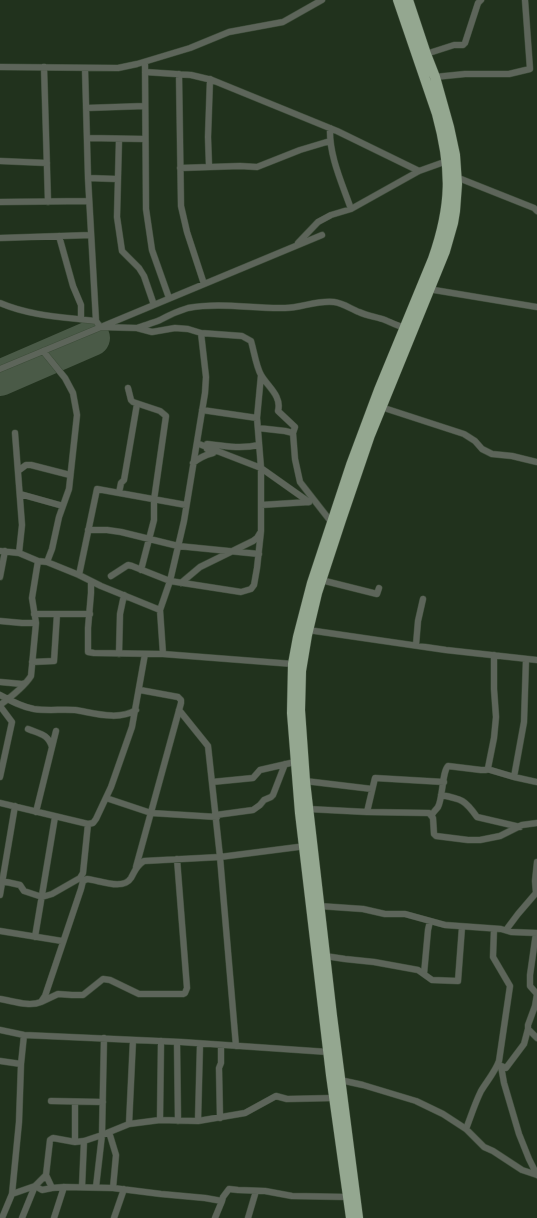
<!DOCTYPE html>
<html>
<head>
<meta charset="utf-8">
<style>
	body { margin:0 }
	canvas { display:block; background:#21321d }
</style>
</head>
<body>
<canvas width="537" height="1218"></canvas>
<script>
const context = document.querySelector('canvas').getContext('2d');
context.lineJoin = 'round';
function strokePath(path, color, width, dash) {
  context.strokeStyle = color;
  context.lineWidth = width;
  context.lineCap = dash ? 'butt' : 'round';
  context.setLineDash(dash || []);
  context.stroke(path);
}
strokePath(new Path2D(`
	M0 378 92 338`), '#4a5a47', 36);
const minor = new Path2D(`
	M426 54 454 45H463L465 43 478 3 481 0
	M145 62 146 209 152 250 169 298
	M0 67 118 68 137 64 190 48 229 32 283 22 322 0
	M44 67 48 202
	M85 68 88 178 96 321
	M145 72 191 75 212 80 337 131 419 171
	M179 74 181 206 187 232 204 284
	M435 77 465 74H509L530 69 525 0
	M86 108 145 106
	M330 128C329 156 342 183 351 209
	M87 138 145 139
	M119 139 117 217 122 251 139 268 144 276 154 305
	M0 161 47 163
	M209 166 208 137 210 79
	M180 168 240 166 257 167 300 150 330 141
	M456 177 534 208 537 211
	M88 178 117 179
	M0 202 89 201
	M59 236 73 286 81 305V319
	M0 238 91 235
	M298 243 318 222 331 215 351 209 419 171 447 161
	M428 289 537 307
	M0 303C30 316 63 317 96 321L100 327 137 328 152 332 175 328 188 329 201 333 242 336 251 341C254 351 256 366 261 375 268 387 282 396 278 411L295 427 293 433 295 459 300 482 332 523
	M137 328C145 325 153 323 160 320 169 315 178 311 188 308 221 302 253 309 285 308 301 308 317 300 334 302 343 303 351 309 359 312 367 316 377 317 385 320 392 323 398 326 405 328
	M43 351 65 378 73 393 77 415 69 489 59 517 52 549 47 562
	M0 369 322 235
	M128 388 131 400 133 402 160 411 166 416 154 500V520L141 570
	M381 407 464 434 475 441 482 449 492 454 512 456 537 462
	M202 410 257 418
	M258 428 285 431 293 433
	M15 433 22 525 19 553
	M199 444 261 468 309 502
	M207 444C224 446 241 449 259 445
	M193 463C199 458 205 455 213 453L207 449
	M18 471 26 465H31L70 475
	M119 493 121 483 124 480 137 404
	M20 494 63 506
	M261 505 309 502
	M88 530H107L121 532 178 546 259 554
	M0 551 19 553 38 561 47 562 79 575 101 586 160 610
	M79 575 97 489 186 505
	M111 576 128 565 132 566 170 581 241 592 251 589 254 585 257 568 261 531V468L257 418 261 375
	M0 577 5 551
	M321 580 377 594 379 588
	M91 581V593L88 628V652L94 653 163 654 293 664
	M181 583 200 567 253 541 257 538 260 533
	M34 614H90
	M0 621 22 623H36
	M308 630 446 650 537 660
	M416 645 418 621 423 599
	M119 654 120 614 124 595
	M163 654 160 610 170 581 184 521 205 393 206 377 201 333
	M32 662 54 661 57 614
	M0 682 22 684 25 683
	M0 695C11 701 22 707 34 709 48 711 62 709 75 710 94 713 118 721 136 710
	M0 705C11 697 24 687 31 676L36 623 32 598 38 561
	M0 706 12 722 0 777
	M179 710 208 746 220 857 236 1046
	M28 729C40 734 48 734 52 747
	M487 769 514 777 524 722 526 659
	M514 777 537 782
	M305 781 372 789
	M212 782 253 778 260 770 295 762
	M441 795C462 799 465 800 477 817L520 827
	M106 798 151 813 217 817
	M0 803 88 824 93 823 96 819 111 787 132 727 145 654
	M308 809 367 812 375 778 444 782
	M36 812 56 731
	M367 812 429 813 433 818 434 834 436 836 468 840H480L500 836 522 825 537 823
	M216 815 253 810 260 805 264 800 271 797 273 795 285 764
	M432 815C433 812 436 810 438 807 443 798 442 772 448 766L481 770H486L488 768 494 738 496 717 494 689V655
	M136 867 181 703V700L178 697 140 690
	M2 881 20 885 24 891 42 897 52 894 80 878 83 873 88 824
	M0 895 15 806
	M319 906 363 909 385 914H405L445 925 501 929 511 932 537 933
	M506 930 518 914 536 893 535 881 537 862
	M0 931 62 941
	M536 933 530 975V986L537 994 535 1006 537 1007
	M35 937 55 817
	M325 956 345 959 374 962 418 970 432 980 458 981 462 927
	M424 974 428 930 430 921
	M0 999C13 1001 29 1007 41 1002L45 996 81 889 83 881 87 879C99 880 123 891 131 878 135 871 136 866 144 861L220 857 306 846
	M41 1002 58 994 72 995H83L103 979 110 980 139 994H183L185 993 187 988 177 859
	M535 1006 528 1025V1029L537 1038
	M0 1030 24 1035 181 1042 328 1052
	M177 1042 178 1121
	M0 1061 21 1064
	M499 1065 506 1068 524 1044 528 1029
	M501 1066 504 1083 519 1134 529 1159 537 1175
	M340 1080 363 1085 416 1101 443 1114 466 1129 484 1147 493 1151 522 1170 537 1175
	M51 1101 103 1102
	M75 1102V1142
	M220 1118 219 1068 221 1063V1045
	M160 1120 161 1041
	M198 1121 200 1044
	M129 1124 133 1040
	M466 1129C471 1116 475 1103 481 1091 487 1081 495 1072 499 1061L510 986 493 957 494 929
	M109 1132 116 1155 113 1188
	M35 1186 42 1190 52 1188 64 1187 113 1188 161 1194 205 1198 222 1201 223 1197 229 1189 238 1190 265 1191 292 1196 348 1197
	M82 1187 84 1141
	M96 1187 102 1135 104 1038
	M52 1188 46 1175 50 1140 53 1138 75 1142 84 1141 102 1135 129 1124 160 1120 198 1121 245 1113 276 1096 287 1099 334 1098
	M12 1194 35 1186
	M2 1218 12 1194 19 1122 21 1064 24 1035
	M22 1218 35 1186 46 1175
	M54 1218 64 1187
	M114 1218 124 1189
	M215 1218 222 1201
	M248 1218 256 1191`);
const trunk = new Path2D(`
	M351 1218 331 1075 300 813 292 713 293 664 298 637 312 583 351 465 379 390 433 259C452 205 452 169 437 114L398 0
	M358 1218 332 1016 305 781 300 710 301 671 307 635 317 593 341 520 370 435 445 251 453 223 455 211 457 184 455 155 449 127 435 77 426 54 408 0`);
strokePath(minor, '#3e4e3a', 7);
strokePath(trunk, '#3e4e3a', 11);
strokePath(minor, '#5d655a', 6);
strokePath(trunk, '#94a790', 10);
</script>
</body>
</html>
